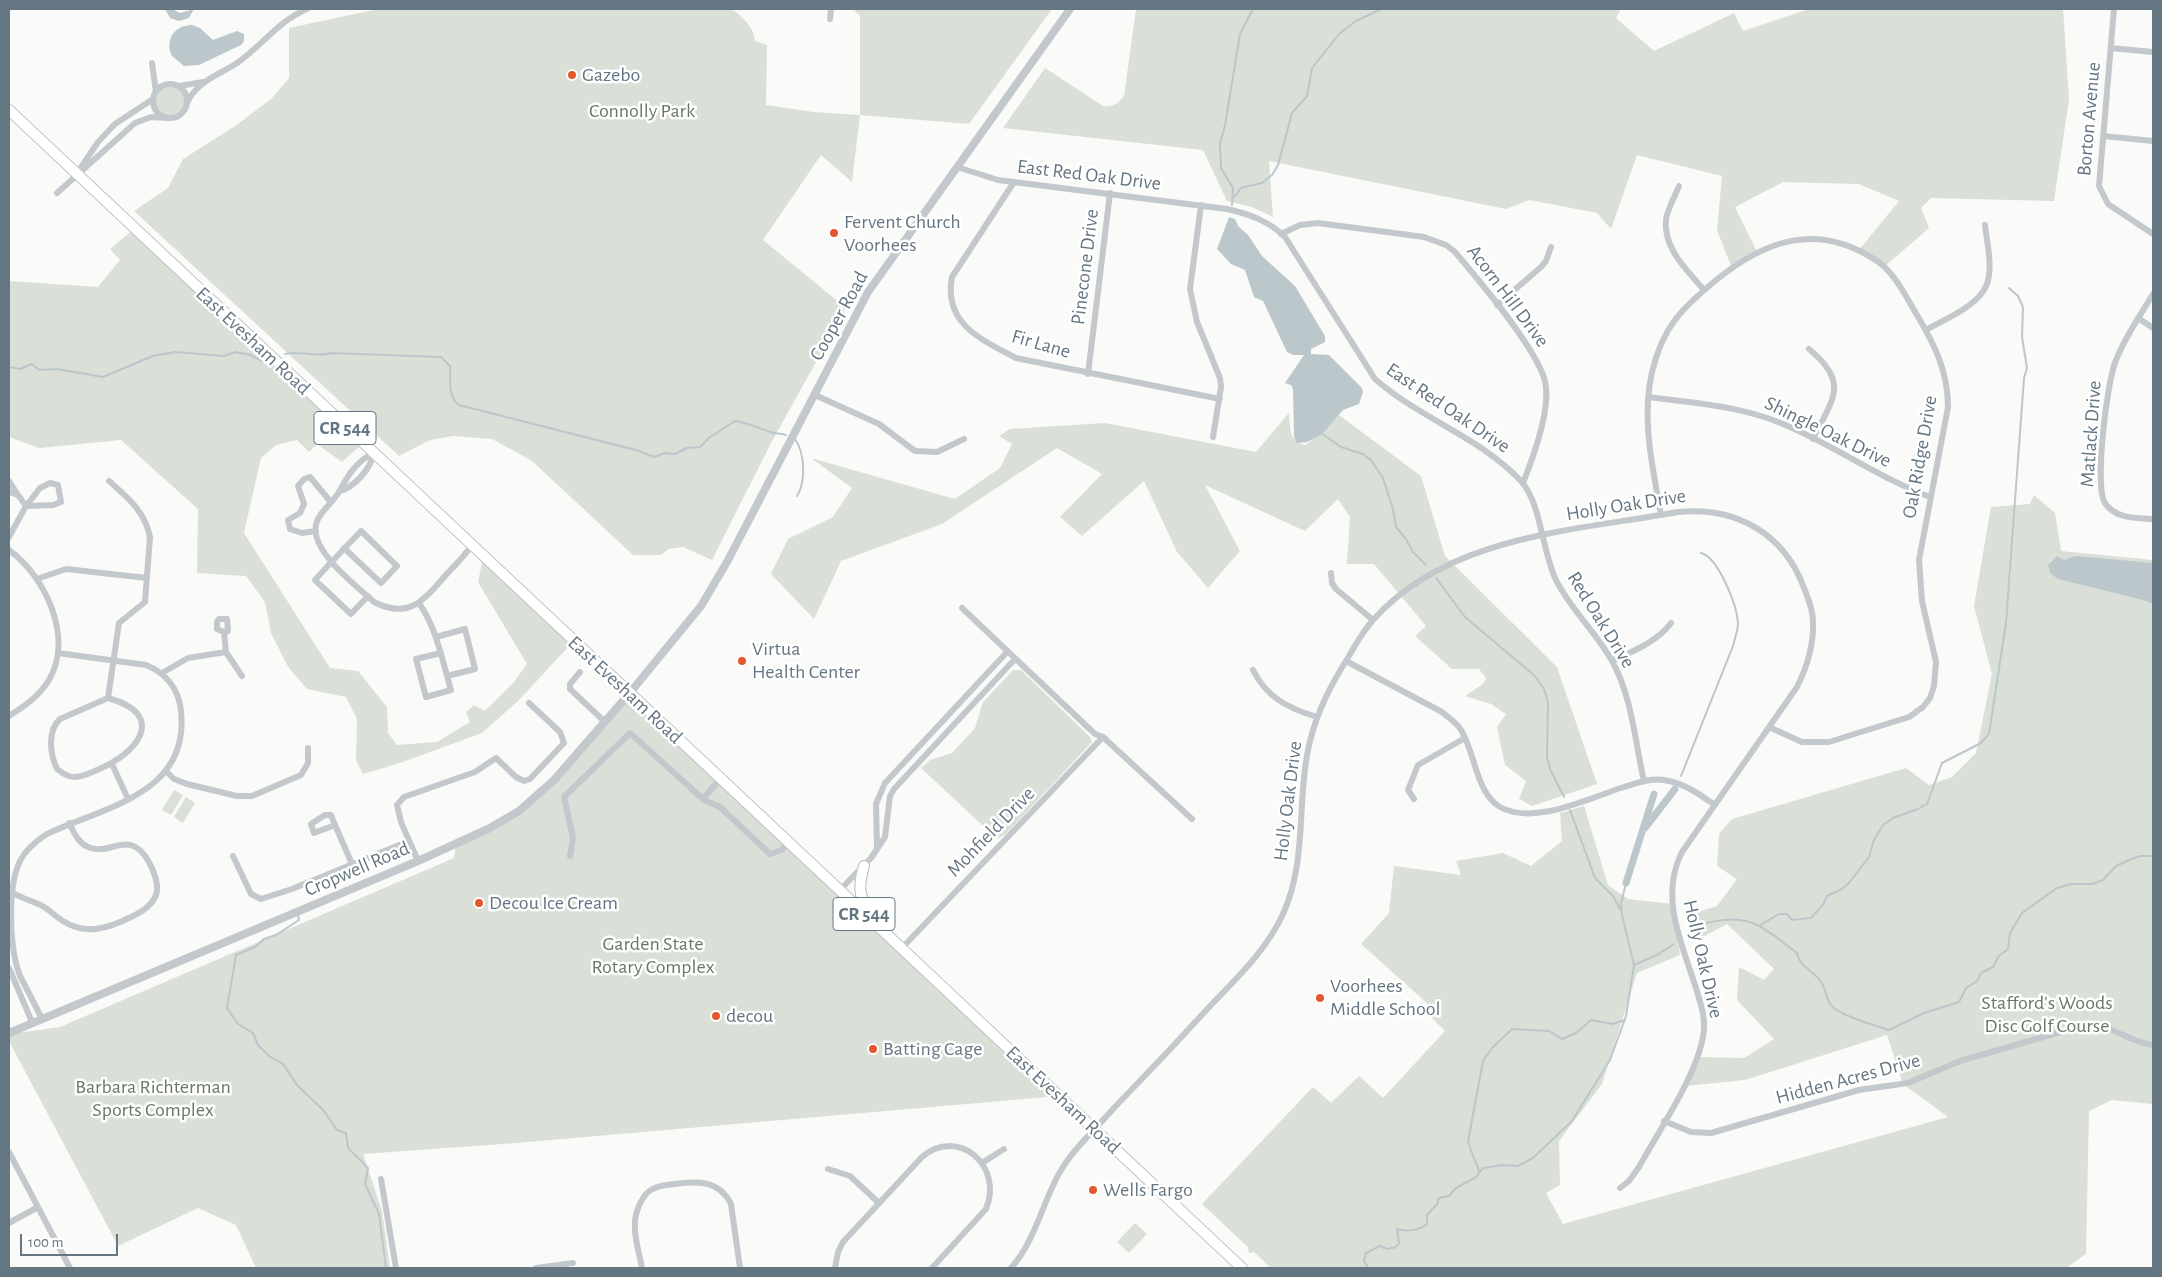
<!DOCTYPE html>
<html>
<head>
<meta charset="utf-8">
<style>
	body { margin:0 }
	#map { position:relative; width:2162px; height:1277px; overflow:hidden; background:#fafaf8; font-family:"Alegreya Sans",sans-serif }
	canvas { display:block }
	.frame { position:absolute; inset:0; border:10px solid #657683; pointer-events:none }
	.scale { position:absolute; left:20px; top:1234px; width:98px; height:22px; box-sizing:border-box; border:2px solid #657683; border-top:0; padding-left:6px; font-size:15px; line-height:18px; white-space:nowrap; color:#657683; -webkit-text-stroke:4px #fff; paint-order:stroke }
</style>
</head>
<body>
<div id="map">
<canvas width="2162" height="1277"></canvas>
<div class="frame"></div>
<div class="scale">100 m</div>
</div>
<script>
const context = document.querySelector('canvas').getContext('2d');
context.lineJoin = 'round';
function fillPath(path, color) {
  context.fillStyle = color;
  context.fill(path, 'evenodd');
}
function strokePath(path, color, width, dash) {
  context.strokeStyle = color;
  context.lineWidth = width;
  context.lineCap = dash ? 'butt' : 'round';
  context.setLineDash(dash || []);
  context.stroke(path);
}
function label(font, color, halo, rows, align = 'center') {
  context.font = font + ' "Alegreya Sans",sans-serif';
  context.lineWidth = 5;
  context.setLineDash([]);
  context.textBaseline = 'middle';
  context.strokeStyle = halo;
  context.fillStyle = color;
  for (const [text, x, y, turn = 0] of rows) {
    context.save();
    context.translate(x, y);
    context.rotate((+turn || 0) * Math.PI / 180);
    context.textAlign = isNaN(turn) ? turn : align;
    if (halo) context.strokeText(text, 0, 0);
    context.fillText(text, 0, 0);
    context.restore();
  }
}
fillPath(new Path2D(`
	M378 9H732C744 18 753 26 755 41L767 45 766 105 813 112 860 115V16L853 9H1052L969 124 860 115 852 182 821 155 763 240 846 308 771 443 712 560 683 547 669 549 661 555H633L532 461 492 439 453 436 430 440 399 456 134 211 168 188 183 159 238 124 272 98 289 78V28Z
	M1136 9H1621L1616 18 1654 51 1734 13 1743 31 1809 9H2063L2069 99 2054 201 1931 198 1921 208 1929 228 1883 268 1858 251 1899 201 1859 184 1783 182 1735 207 1756 250 1731 266 1717 230 1722 176 1637 155 1611 229 1597 213 1530 200 1506 209 1269 161 1273 217 1252 207 1227 201 1203 150 1003 128 1045 68 1103 106C1113 107 1118 104 1124 96Z
	M153 101a17 17 0 1 1 34 0a17 17 0 1 1-34 0Z
	M134 229 362 444 342 462 317 444 309 452 297 440 276 445 261 458 244 533 330 668 358 671 387 707 388 733 397 745 437 742 470 722 466 712 474 705 485 711 514 682 527 664 478 582 483 558 573 642 517 702 482 733 400 763 363 774 356 760 357 719 346 697 307 689 288 667 271 633 265 602 246 576 197 573 198 509 121 440 39 448 9 437V281L98 287 120 260 110 249Z
	M1289 413C1291 428 1288 442 1306 445L1339 415 1421 476 1445 556 1557 667 1597 784 1532 806 1519 799 1526 781 1505 765 1497 727 1506 714 1491 704 1465 696 1483 684 1486 678 1479 669H1452L1415 636 1426 626 1374 564H1347L1350 517 1338 499 1305 531 1205 485 1240 551 1208 588 1177 552 1144 481 1082 536 1060 517 1102 474 1057 448 942 524 841 561 814 619 771 574 788 539 833 517 852 488 811 458 955 499 1000 468 1012 444 999 436 1010 429 1105 423 1256 452Z
	M2034 495 2055 513 2061 551 2153 560V1104L2112 1100 2089 1111 2086 1254 2066 1268H1271L1254 1252 1249 1253 1248 1247 1202 1204 1313 1087 1331 1103 1359 1076 1383 1098 1445 1031 1424 1010 1428 1004 1361 944 1389 913 1394 866 1461 875 1456 861 1503 853 1531 866 1562 841 1560 813 1584 806 1608 885 1628 899 1673 904 1680 955 1637 973 1602 1084 1559 1141 1560 1185 1546 1193 1563 1224 1948 1117 1903 1084 1887 1035 1745 1080 1685 1086 1697 1057 1744 1058 1774 1039 1737 1000 1739 967 1764 980 1774 969 1727 924 1695 941 1687 915 1717 906 1737 879 1717 866 1719 834 1732 819 1906 768 1929 785 1952 777 1976 753 1992 674 1974 606 1991 507 2030 504Z
	M1013 670H1021L1090 737 1092 742 1006 834 997 839 921 768 930 760 952 753 975 728 983 702Z
	M629 694 1059 1096 516 1143 363 1154 382 1211 390 1268H256L236 1225 198 1208 118 1246 9 1041V1034L60 1027 454 858 456 843 536 797Z
	M174 790 183 795 171 815 162 810Z
	M186 797 195 803 183 823 174 817Z
	M1135 1223 1147 1234 1129 1253 1117 1242Z`), '#dadfd7');
fillPath(new Path2D(`
	M165 9H172L180 13 194 9 189 18 179 21 170 18Z
	M192 25 200 28 213 40 237 31 244 34V41L241 45 199 65 184 66 172 56C164 40 175 25 192 25Z
	M1229 217 1235 219 1238 226 1248 235 1262 256 1295 286 1325 336V342L1311 349V354L1329 355 1362 388 1363 392 1359 404 1343 410 1322 434 1307 442 1297 443 1294 437 1293 389 1291 385 1285 383 1304 355H1293L1287 352 1263 301 1254 297 1245 270 1231 264 1217 249Z
	M2057 556 2064 560 2075 556 2153 563V604L2143 600 2058 579 2050 573 2048 565Z`), '#bbc7cb');
strokePath(new Path2D(`
	M1234 197 1241 188 1262 183 1272 175 1278 165 1292 113 1307 96 1312 68 1340 33 1356 21 1381 9
	M1232 205 1233 188 1221 168 1220 144 1225 125 1240 34 1253 9
	M285 354C300 350 316 358 331 353L441 357 450 366C451 379 447 396 459 405L636 450 654 457 665 453 675 454 687 448 700 447 710 437 735 421C746 422 759 428 770 432 775 434 780 433 786 435
	M9 367 20 369 32 364 39 370 57 369 103 377 153 356 175 352 224 356 235 352 250 355 262 361
	M1321 433 1341 447 1363 454 1371 460 1383 478 1393 509 1396 527 1406 539 1413 552 1426 565
	M795 439C805 453 806 482 797 496
	M1436 578 1465 617 1535 676 1544 689 1548 702 1547 757 1550 769 1564 797
	M1681 776 1733 646C1735 638 1738 630 1738 623 1737 605 1718 557 1701 553
	M1570 810 1595 878 1613 896 1620 909
	M298 915 299 920 276 935 264 939 255 947 236 955 227 1008 238 1024 253 1033 258 1045 269 1056 283 1064 297 1085 324 1111 337 1130 346 1133 348 1148 368 1168 365 1184 379 1214 386 1268
	M1759 926 1779 914H1787L1792 920 1811 918 1823 905 1827 896 1842 889 1849 883 1869 857 1874 840 1883 825 1893 818 1918 809 1927 804 1942 763 1981 743 1989 734 2006 623 2024 378 2027 368 2022 337 2023 307 2018 296 2009 288
	M1687 933C1704 919 1739 915 1759 926 1772 933 1785 944 1797 953 1800 967 1810 969 1819 979 1826 987 1825 995 1830 1004 1836 1015 1877 1026 1889 1030L1924 1013 1959 1002 1966 988 1977 981 1981 973 1993 967 1999 956 2008 949 2010 933 2022 913 2057 888 2071 884H2092L2103 880 2116 866 2129 860 2140 856H2153
	M1634 965 1657 955 1674 944
	M1479 1171 1468 1142 1483 1061 1492 1048 1512 1029 1549 1031 1562 1039 1576 1033 1591 1020 1613 1024 1625 1020
	M1368 1268 1364 1261 1366 1253 1380 1246 1388 1249 1396 1247 1399 1243 1397 1229C1406 1232 1420 1230 1427 1224V1215L1437 1204 1439 1198 1449 1196 1456 1188 1476 1177 1483 1168 1502 1165 1518 1166 1533 1158 1572 1121 1610 1060 1626 1016 1634 965 1622 915 1621 904 1626 883`), '#bbc7cb', 2);
strokePath(new Path2D(`
	M1645 828 1675 789
	M1626 883 1654 794`), '#bbc7cb', 7);
const primary = new Path2D(`
	M9 110 1242 1268
	M864 866C852 907 871 901 887 932`);
strokePath(primary, '#b5babe', 12);
strokePath(new Path2D(`
	M2114 9 2099 186 2108 204 2153 234
	M830 19 831 9
	M2111 48 2153 52
	M152 63 156 92
	M153 101a17 17 0 1 1 34 0a17 17 0 1 1-34 0Z
	M179 86 203 82
	M187 103C197 81 219 75 237 63 262 46 278 21 307 9
	M2103 136 2153 141
	M957 167 998 180 1227 209C1249 214 1269 221 1285 237L1375 379C1419 418 1480 437 1521 481 1541 503 1542 551 1556 580 1571 610 1596 632 1612 661 1632 696 1635 742 1644 781
	M80 169 98 142 115 124 153 99
	M1014 182 952 277C943 324 982 340 1016 358L1220 399
	M1679 186C1675 196 1668 208 1666 219 1663 249 1687 270 1704 290
	M57 193 135 123 151 117 167 118
	M1201 205 1190 289 1197 322 1220 378 1221 387 1213 437
	M1281 234 1300 225 1318 223 1424 237 1446 245 1455 252C1477 278 1544 356 1546 387 1549 414 1533 458 1523 483
	M2153 294C2140 316 2125 337 2116 360 2107 381 2094 486 2105 503 2115 519 2137 518 2153 519
	M1497 305 1541 267 1546 261 1551 247
	M2138 318 2153 328
	M1926 330C1945 319 1979 306 1987 284 1993 267 1987 243 1985 225
	M1809 349C1850 383 1833 398 1813 439
	M1088 374 1110 193
	M815 395 879 424 915 451 937 452 964 439
	M1649 397C1695 403 1740 406 1783 424 1834 445 1879 478 1930 497
	M9 481 18 495 9 492
	M50 483 58 485 61 502 53 505 26 506 40 488Z
	M340 491C354 487 371 469 373 454 357 460 347 477 340 490 334 502 322 509 317 521 306 549 357 586 374 602 409 620 424 600 445 576 454 566 464 557 471 546
	M1661 515C1653 468 1641 420 1652 372 1663 327 1680 310 1715 281 1765 240 1818 221 1877 261 1895 273 1906 297 1917 315 1935 345 1948 372 1948 407L1919 560 1922 601 1936 662 1934 686 1930 698 1923 707 1909 717 1829 742H1802L1771 728
	M316 531 302 533 290 529 288 520 300 513 304 504 298 486 304 479 310 477 330 501
	M9 537 26 506 18 495
	M344 548 381 583 397 566 361 531C346 547 330 563 315 580L351 614 368 596
	M9 550C45 576 74 637 49 680 39 696 25 706 9 716
	M1331 573 1332 583 1336 589 1373 620
	M37 579 66 569 147 578
	M419 603C437 629 442 660 451 690L426 697 416 659 441 653
	M962 608 1095 734 1103 737 1192 819
	M224 632 217 629V622L219 619H227L228 631 224 632 226 652
	M436 637 465 629 475 669 447 676
	M226 652 242 676
	M1346 661 1442 712C1448 717 1454 721 1459 727 1475 748 1475 793 1500 807 1534 826 1589 798 1624 787 1637 783 1650 778 1664 780 1684 783 1699 794 1715 805
	M1612 661C1633 651 1657 642 1671 623
	M1253 670C1267 698 1288 708 1317 717
	M580 672 570 684V689L605 722
	M162 673 188 658 226 652
	M108 698C169 715 137 754 97 770 90 773 82 777 74 777 68 777 62 773 57 769 50 754 47 731 60 719Z
	M108 698 119 623 145 602 150 537C145 511 127 497 109 481
	M112 764 128 799
	M167 772 174 779 187 784 237 796H252L301 775 308 763V748
	M703 799 720 779
	M1414 799 1408 790 1418 765 1465 738
	M325 815H331L335 825 314 833 311 824Z
	M335 825 352 864
	M877 848 876 804 885 783 1007 652
	M233 856 251 894 261 899 292 889 409 841
	M570 856 573 838 564 797 630 733 704 800 720 807 770 854 782 850 788 843
	M418 861 401 822 397 805 404 797 475 772 496 758 516 777 524 781 530 779 564 743 560 732 529 703
	M839 891 871 858 885 837 890 796 894 789 1015 659
	M13 893C23 899 34 901 44 907 51 911 56 917 63 921 86 936 109 928 131 917 142 912 155 904 157 891 158 882 153 869 149 862 129 827 111 857 88 847 78 843 74 832 69 823
	M901 949 1103 737
	M9 968 32 1022
	M42 1019C35 1005 28 991 21 978 9 951 7 887 20 861 26 849 36 841 47 834 106 806 190 794 181 711 179 689 166 673 146 665L58 653
	M1664 1121 1691 1132 1711 1133 1859 1090 1908 1083 1960 1061 2088 1024C2113 1026 2130 1042 2153 1045
	M9 1152 70 1268
	M982 1163 1004 1149
	M828 1169 850 1176 879 1203
	M381 1179 396 1268
	M9 1223 38 1207
	M536 1268 573 1263
	M642 1268C639 1251 631 1229 637 1211 639 1205 642 1199 646 1194 654 1186 665 1185 675 1184 698 1181 719 1180 731 1204L740 1268
	M835 1268 838 1252 843 1242 922 1157C958 1126 1004 1166 986 1209L932 1268
	M1011 1268C1039 1237 1044 1190 1070 1157 1083 1140 1100 1124 1114 1108 1147 1074 1180 1039 1212 1004 1239 976 1267 949 1283 914 1308 859 1296 798 1310 741 1318 709 1332 683 1349 656 1356 644 1363 631 1373 620 1449 535 1574 531 1678 512 1735 506 1784 533 1804 588 1808 598 1813 609 1813 621 1814 643 1807 667 1797 687L1682 852C1659 897 1682 944 1696 988 1700 1002 1705 1015 1704 1029 1701 1070 1659 1130 1639 1167L1629 1181 1620 1188`), '#c3c8cc', 6);
strokePath(new Path2D(`
	M9 1033 418 861 490 828 519 811 554 780 629 694 701 606 727 562 868 292 1070 9`), '#c3c8cc', 8);
strokePath(primary, '#fff', 10);
for (const [x, y, r, color] of [
	[572,75,5,"#e4572e"],
	[834,233,5,"#e4572e"],
	[742,661,5,"#e4572e"],
	[479,903,5,"#e4572e"],
	[1320,998,5,"#e4572e"],
	[716,1016,5,"#e4572e"],
	[873,1049,5,"#e4572e"],
	[1093,1190,5,"#e4572e"]
]) {
  const dot = new Path2D();
  dot.arc(x, y, r, 0, 2 * Math.PI);
  context.fillStyle = color;
  context.fill(dot);
  strokePath(dot, '#fff', 2);
}
for (const [x, y, w] of [
	[345,428,62],
	[864,914,62]
]) {
  const box = new Path2D();
  box.roundRect(x - w / 2, y - 16.5, w, 33, 4);
  context.fillStyle = '#fff';
  context.fill(box);
  strokePath(box, '#657683', 1);
}
label('bold 19px', '#657683', null, [
	["CR 544",345,428],
	["CR 544",864,914]
]);
label('20px', '#657683', '#fff', [
	["Gazebo",582,75],
	["Fervent Church",844,222],
	["Voorhees",844,245],
	["Virtua",752,649],
	["Health Center",752,672],
	["Decou Ice Cream",489,903],
	["Voorhees",1330,986],
	["Middle School",1330,1009],
	["decou",726,1016],
	["Batting Cage",883,1049],
	["Wells Fargo",1103,1190]
], 'left');
label('20px', '#687a64', '#fff', [
	["Connolly Park",642,111],
	["Garden State",653,944],
	["Rotary Complex",653,967],
	["Stafford's Woods",2047,1003],
	["Disc Golf Course",2047,1026],
	["Barbara Richterman",153,1087],
	["Sports Complex",153,1110]
]);
label('20px', '#657683', '#fff', [
	["Borton Avenue",2089,119,-85],
	["East Red Oak Drive",1089,175,7],
	["Pinecone Drive",1085,267,-83],
	["Acorn Hill Drive",1508,296,53],
	["Cooper Road",839,316,-61],
	["East Evesham Road",253,341,43],
	["Fir Lane",1041,344,16],
	["East Red Oak Drive",1448,408,34],
	["Shingle Oak Drive",1828,432,26],
	["Matlack Drive",2091,434,-86],
	["Oak Ridge Drive",1920,457,-80],
	["Holly Oak Drive",1626,505,-9],
	["Red Oak Drive",1601,620,58],
	["East Evesham Road",625,690,43],
	["Holly Oak Drive",1288,801,-83],
	["Mohfield Drive",991,832,-46],
	["Cropwell Road",357,869,-23],
	["Holly Oak Drive",1703,959,77],
	["Hidden Acres Drive",1848,1079,-15],
	["East Evesham Road",1063,1100,43]
]);
</script>
</body>
</html>
